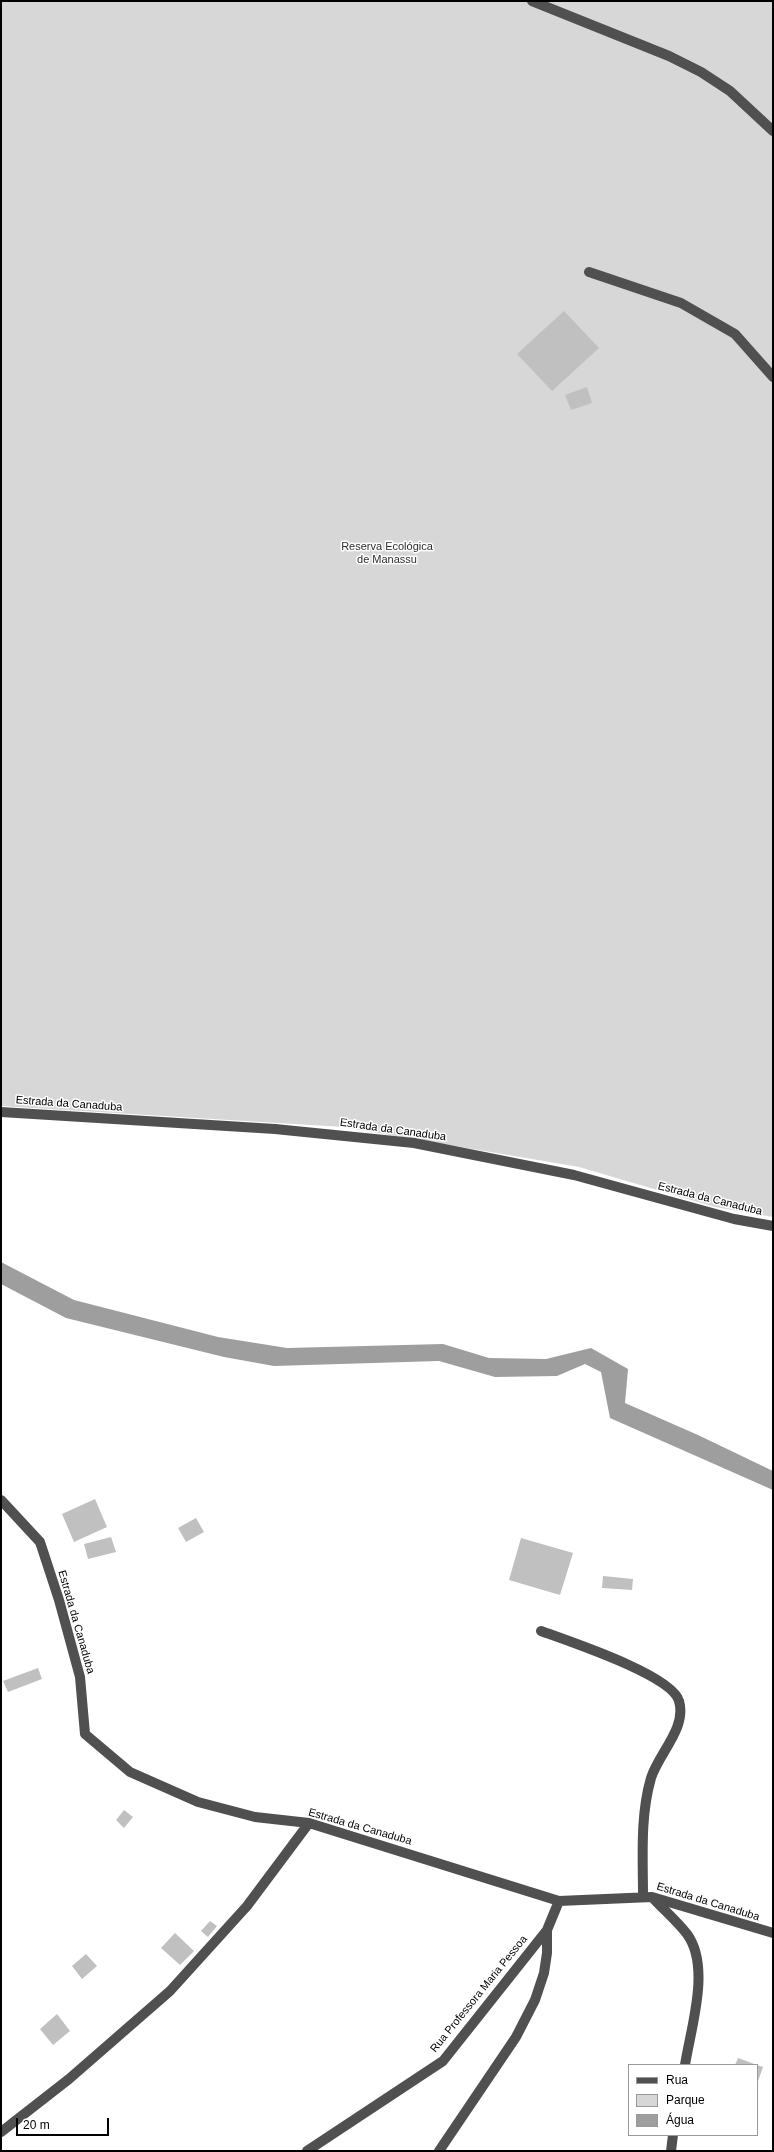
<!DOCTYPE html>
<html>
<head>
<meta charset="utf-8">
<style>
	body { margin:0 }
	#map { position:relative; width:774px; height:2152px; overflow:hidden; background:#fff; font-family:Helvetica,sans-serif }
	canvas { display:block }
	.frame { position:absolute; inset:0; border:2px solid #000; pointer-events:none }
	.legend { position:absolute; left:628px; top:2064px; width:130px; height:72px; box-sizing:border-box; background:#fff; border:1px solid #999; margin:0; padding:5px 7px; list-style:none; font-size:12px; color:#000 }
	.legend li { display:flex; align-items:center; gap:8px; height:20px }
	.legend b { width:20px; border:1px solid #999 }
	.scale { position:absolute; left:16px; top:2118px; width:93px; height:18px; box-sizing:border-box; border:2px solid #000; border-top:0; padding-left:5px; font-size:12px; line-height:14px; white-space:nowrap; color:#000; -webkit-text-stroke:3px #fff; paint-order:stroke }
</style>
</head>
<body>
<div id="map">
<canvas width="774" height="2152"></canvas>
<div class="frame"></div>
<ul class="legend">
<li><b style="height:5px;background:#505050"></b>Rua</li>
<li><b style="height:11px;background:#d7d7d7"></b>Parque</li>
<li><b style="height:11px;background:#9e9e9e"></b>Água</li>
</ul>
<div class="scale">20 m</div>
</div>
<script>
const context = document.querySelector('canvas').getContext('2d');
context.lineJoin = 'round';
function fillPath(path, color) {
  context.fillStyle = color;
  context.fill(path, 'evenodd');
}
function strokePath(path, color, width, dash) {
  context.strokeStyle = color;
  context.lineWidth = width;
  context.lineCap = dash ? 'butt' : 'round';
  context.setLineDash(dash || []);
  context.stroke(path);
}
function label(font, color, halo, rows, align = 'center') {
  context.font = font + ' Helvetica,sans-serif';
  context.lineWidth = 3;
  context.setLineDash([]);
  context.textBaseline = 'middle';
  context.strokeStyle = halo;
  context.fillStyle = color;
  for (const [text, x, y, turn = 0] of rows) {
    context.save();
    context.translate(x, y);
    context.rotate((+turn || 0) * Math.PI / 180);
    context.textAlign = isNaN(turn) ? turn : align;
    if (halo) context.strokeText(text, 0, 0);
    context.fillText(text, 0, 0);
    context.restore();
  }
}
fillPath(new Path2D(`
	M1 1H773V1217L715 1207 579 1167 343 1127 1 1106Z`), '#d7d7d7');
fillPath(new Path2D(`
	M1 1262 74 1300 218 1337 287 1348 443 1344 489 1358 546 1359 591 1348 628 1369 625 1403 698 1435 773 1471V1490L610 1418 601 1372 585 1364 557 1376 495 1377 439 1361 274 1366 224 1357 66 1318 1 1284Z`), '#9e9e9e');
fillPath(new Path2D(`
	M564 311 599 348 552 391 517 354Z
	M587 387 592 403 571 410 565 395Z
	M95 1499 107 1527 74 1542 62 1514Z
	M196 1518 204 1532 186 1542 178 1528Z
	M111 1537 116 1552 88 1559 84 1544Z
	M521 1538 573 1553 560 1595 509 1580Z
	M603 1576 633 1579 632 1590 602 1588Z
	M38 1668 42 1679 8 1692 3 1681Z
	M124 1810 133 1817 124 1828 116 1820Z
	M210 1921 217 1926 208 1937 201 1931Z
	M175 1933 194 1951 180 1965 161 1948Z
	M86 1954 97 1966 82 1979 72 1966Z
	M57 2014 70 2031 53 2045 40 2029Z
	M738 2058 757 2065H735Z
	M757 2065 763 2067 757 2084Z`), '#c0c0c0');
strokePath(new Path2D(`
	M532 1 669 56 701 72 730 91 773 131
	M589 272 681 303 735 334 773 377
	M1 1112 275 1129 414 1143 574 1175 734 1219 773 1226
	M1 1500 40 1542 59 1600 80 1677 85 1734 130 1772 198 1802 255 1817 309 1823 559 1901 652 1897 773 1933
	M541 1631C568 1641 672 1675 679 1701 687 1728 659 1753 651 1778 640 1816 643 1857 643 1896
	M653 1898C664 1910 677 1921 687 1934 711 1967 691 2027 685 2065
	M1 2132 69 2079 170 1991 247 1906 309 1823
	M307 2151 443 2061 547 1930
	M439 2151 516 2037 535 2000 544 1973 547 1953V1930L559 1901
	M671 2151 673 2135`), '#505050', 10);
label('11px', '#2e2e2e', '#fff', [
	["Reserva Ecológica",387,547],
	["de Manassu",387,560]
]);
label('11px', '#000', '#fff', [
	["Estrada da Canaduba",69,1104,4],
	["Estrada da Canaduba",393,1130,8],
	["Estrada da Canaduba",710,1199,14],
	["Estrada da Canaduba",76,1622,74],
	["Estrada da Canaduba",360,1827,16],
	["Estrada da Canaduba",708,1902,17],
	["Rua Professora Maria Pessoa",479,1994,-51]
]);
</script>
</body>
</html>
